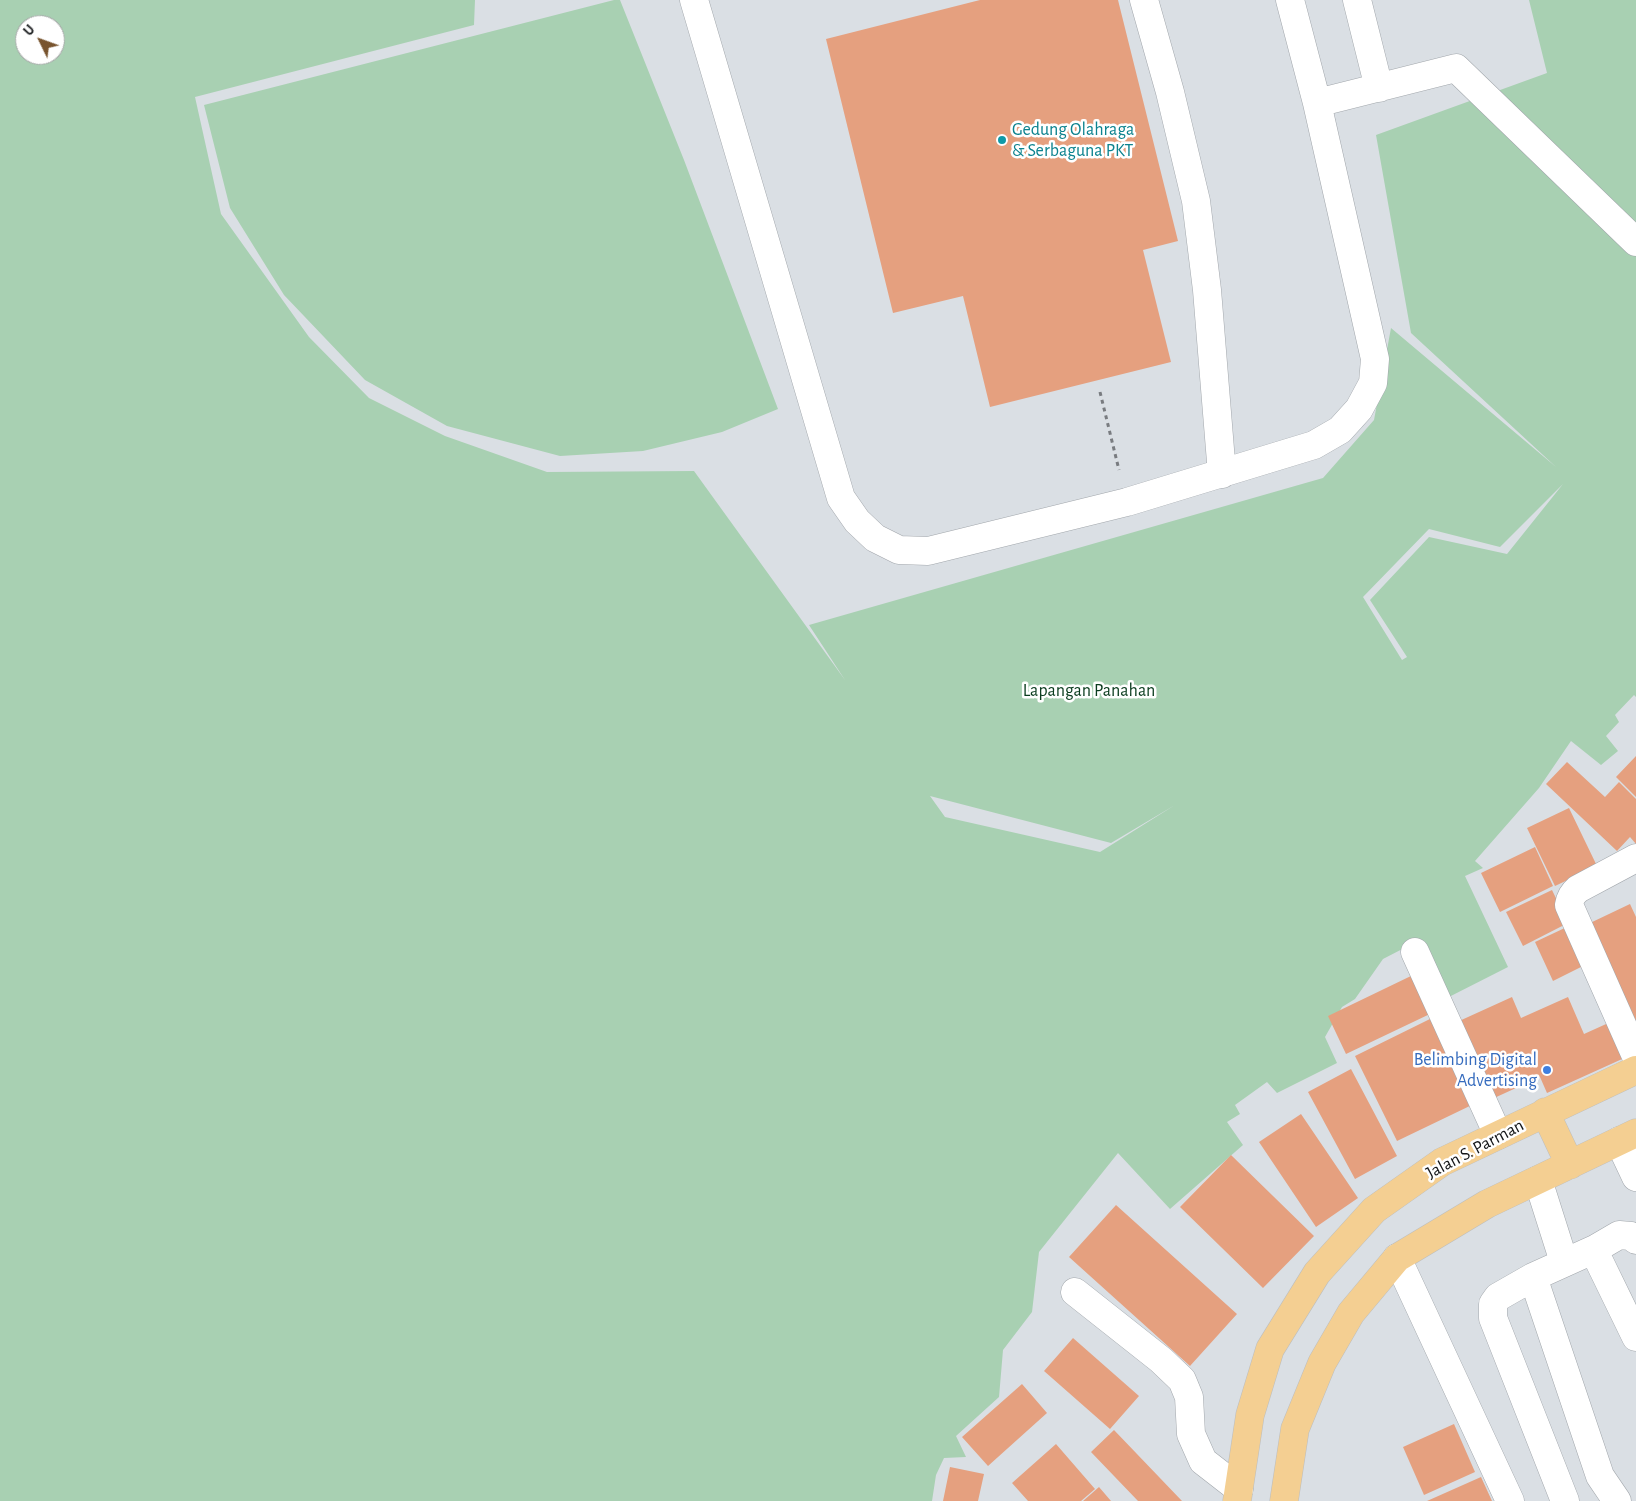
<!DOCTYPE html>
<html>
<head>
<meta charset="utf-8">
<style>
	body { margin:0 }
	#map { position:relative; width:1636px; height:1501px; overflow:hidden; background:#dadfe4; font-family:"Alegreya Sans",sans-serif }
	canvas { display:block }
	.north { position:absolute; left:15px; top:15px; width:50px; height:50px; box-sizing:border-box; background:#fff; border:1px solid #a1a2a3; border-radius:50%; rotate:312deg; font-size:14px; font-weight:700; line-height:20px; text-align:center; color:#141618 }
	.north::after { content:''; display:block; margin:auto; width:18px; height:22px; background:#78542e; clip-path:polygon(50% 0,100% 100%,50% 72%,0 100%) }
</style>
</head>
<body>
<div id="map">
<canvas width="1636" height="1501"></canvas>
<div class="north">U</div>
</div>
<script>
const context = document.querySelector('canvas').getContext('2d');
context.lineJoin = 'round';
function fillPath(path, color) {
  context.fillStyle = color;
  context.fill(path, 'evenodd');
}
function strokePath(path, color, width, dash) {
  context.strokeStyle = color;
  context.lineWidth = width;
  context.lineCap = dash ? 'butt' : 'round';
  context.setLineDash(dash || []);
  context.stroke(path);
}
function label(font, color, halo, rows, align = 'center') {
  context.font = font + ' "Alegreya Sans",sans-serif';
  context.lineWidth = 5;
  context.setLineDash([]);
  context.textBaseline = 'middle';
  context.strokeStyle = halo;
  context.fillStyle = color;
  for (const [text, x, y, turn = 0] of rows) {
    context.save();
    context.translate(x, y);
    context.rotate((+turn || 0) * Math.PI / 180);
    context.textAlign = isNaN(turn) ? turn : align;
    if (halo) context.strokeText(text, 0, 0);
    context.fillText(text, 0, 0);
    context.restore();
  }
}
fillPath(new Path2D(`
	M0 0H475L474 25 195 97 221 214 309 337 369 398 445 436 547 472 694 471 845 680 809 625 1323 478 1374 420 1391 328 1556 467 1411 333 1376 135 1547 73 1529 0H1636V697L1634 695 1615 715 1619 722 1606 736 1618 751 1601 765 1571 741 1539 788 1475 861 1483 868 1465 876 1508 967 1441 1001 1412 944 1383 959 1355 999 1342 1007 1325 1037 1337 1063 1277 1093 1267 1082 1235 1105 1240 1114 1227 1122 1243 1145 1170 1209 1118 1153 1039 1252 1032 1312 1003 1350 999 1397 956 1436 966 1457 944 1458 936 1475 932 1501H0ZM25 25H55V55H25ZM1563 484 1507 554 1429 537 1370 600 1407 657 1402 660 1363 597 1429 529 1500 547ZM930 796 1111 843 1175 805 1100 852 945 817Z
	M614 0H620L684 160 778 409 722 432 643 451 560 456 447 426 365 380 284 295 230 208 204 105Z`), '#a8d0b2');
fillPath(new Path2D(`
	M980 0H1118L1178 241 1143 250 1171 362 990 407 963 296 893 313 826 39Z
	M1636 756V797L1616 777Z
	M1567 762 1605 797 1619 782 1636 799V844L1630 837 1617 851 1546 784Z
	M1569 808 1597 866 1555 886 1527 828Z
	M1535 847 1553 886 1500 912 1481 873Z
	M1552 890 1568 923 1523 946 1506 912Z
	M1630 904 1636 917V1027L1588 924Z
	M1569 926 1587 964 1553 981 1535 942Z
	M1413 975 1432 1013 1346 1054 1328 1016Z
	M1512 997 1521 1018 1568 997 1584 1034 1615 1020 1631 1055 1547 1093 1540 1077 1492 1099 1457 1022Z
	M1434 1017 1476 1103 1397 1141 1355 1056Z
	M1351 1069 1397 1156 1355 1179 1308 1092Z
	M1301 1114 1358 1198 1316 1227 1259 1142Z
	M1231 1155 1314 1236 1263 1288 1180 1207Z
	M1116 1205 1237 1314 1190 1366 1069 1257Z
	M1073 1338 1139 1396 1110 1429 1044 1371Z
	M1022 1384 1047 1413 988 1466 962 1437Z
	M1454 1424 1475 1472 1424 1495 1403 1447Z
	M1114 1430 1182 1501H1138L1091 1452Z
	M1056 1444 1095 1489 1081 1501H1028L1012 1483Z
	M950 1467 984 1474 978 1501H943Z
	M1481 1477 1492 1501H1427Z
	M1099 1487 1111 1501H1083Z`), '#e5a07f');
const minor = new Path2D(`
	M694 0 841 498 857 521 875 538 899 550 928 551 1127 502 1314 445 1340 430 1359 409 1373 383 1375 359 1317 103 1290 0
	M1144 0 1170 92 1196 201 1207 290 1222 474
	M1357 0 1379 88
	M1317 103 1456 68 1636 242
	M1636 858 1578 889C1572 894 1570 898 1569 905L1636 1056
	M1415 952 1498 1135
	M1619 1141 1636 1177
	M1538 1180 1564 1262
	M1595 1249 1599 1261 1636 1337
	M1397 1258 1510 1501
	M1533 1277 1600 1476 1617 1501
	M1075 1292 1161 1360 1182 1380 1189 1397 1191 1434 1203 1461 1239 1489
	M1565 1501 1493 1318V1304L1498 1297 1533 1277 1595 1249 1619 1235 1631 1236 1636 1240`);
const major = new Path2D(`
	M1545 1112 1570 1165
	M1237 1501 1250 1415 1270 1349 1317 1273 1374 1210 1442 1162 1636 1070
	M1284 1501 1295 1429 1322 1363 1351 1313 1397 1258 1487 1204 1636 1133`);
strokePath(minor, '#a2a7ac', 29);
strokePath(major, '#bdbebe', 29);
strokePath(new Path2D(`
	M1100 392 1119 470`), '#797c80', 3, [4, 4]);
strokePath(minor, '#fff', 28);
strokePath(major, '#f4cf92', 28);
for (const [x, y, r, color] of [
	[1002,140,5,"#0f9aa8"],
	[1547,1070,5,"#3f7fe0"]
]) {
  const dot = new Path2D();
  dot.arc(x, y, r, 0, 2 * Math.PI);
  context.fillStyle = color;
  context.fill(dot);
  strokePath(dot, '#fff', 2);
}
label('18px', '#0d838f', '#fff', [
	["Gedung Olahraga",1012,130],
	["& Serbaguna PKT",1012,151]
], 'left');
label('18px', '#0a3c1e', '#fff', [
	["Lapangan Panahan",1089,691]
]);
label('18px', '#366cbe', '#fff', [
	["Belimbing Digital",1537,1060],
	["Advertising",1537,1081]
], 'right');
label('18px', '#141618', '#fff', [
	["Jalan S. Parman",1475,1149,-28]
]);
</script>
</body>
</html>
